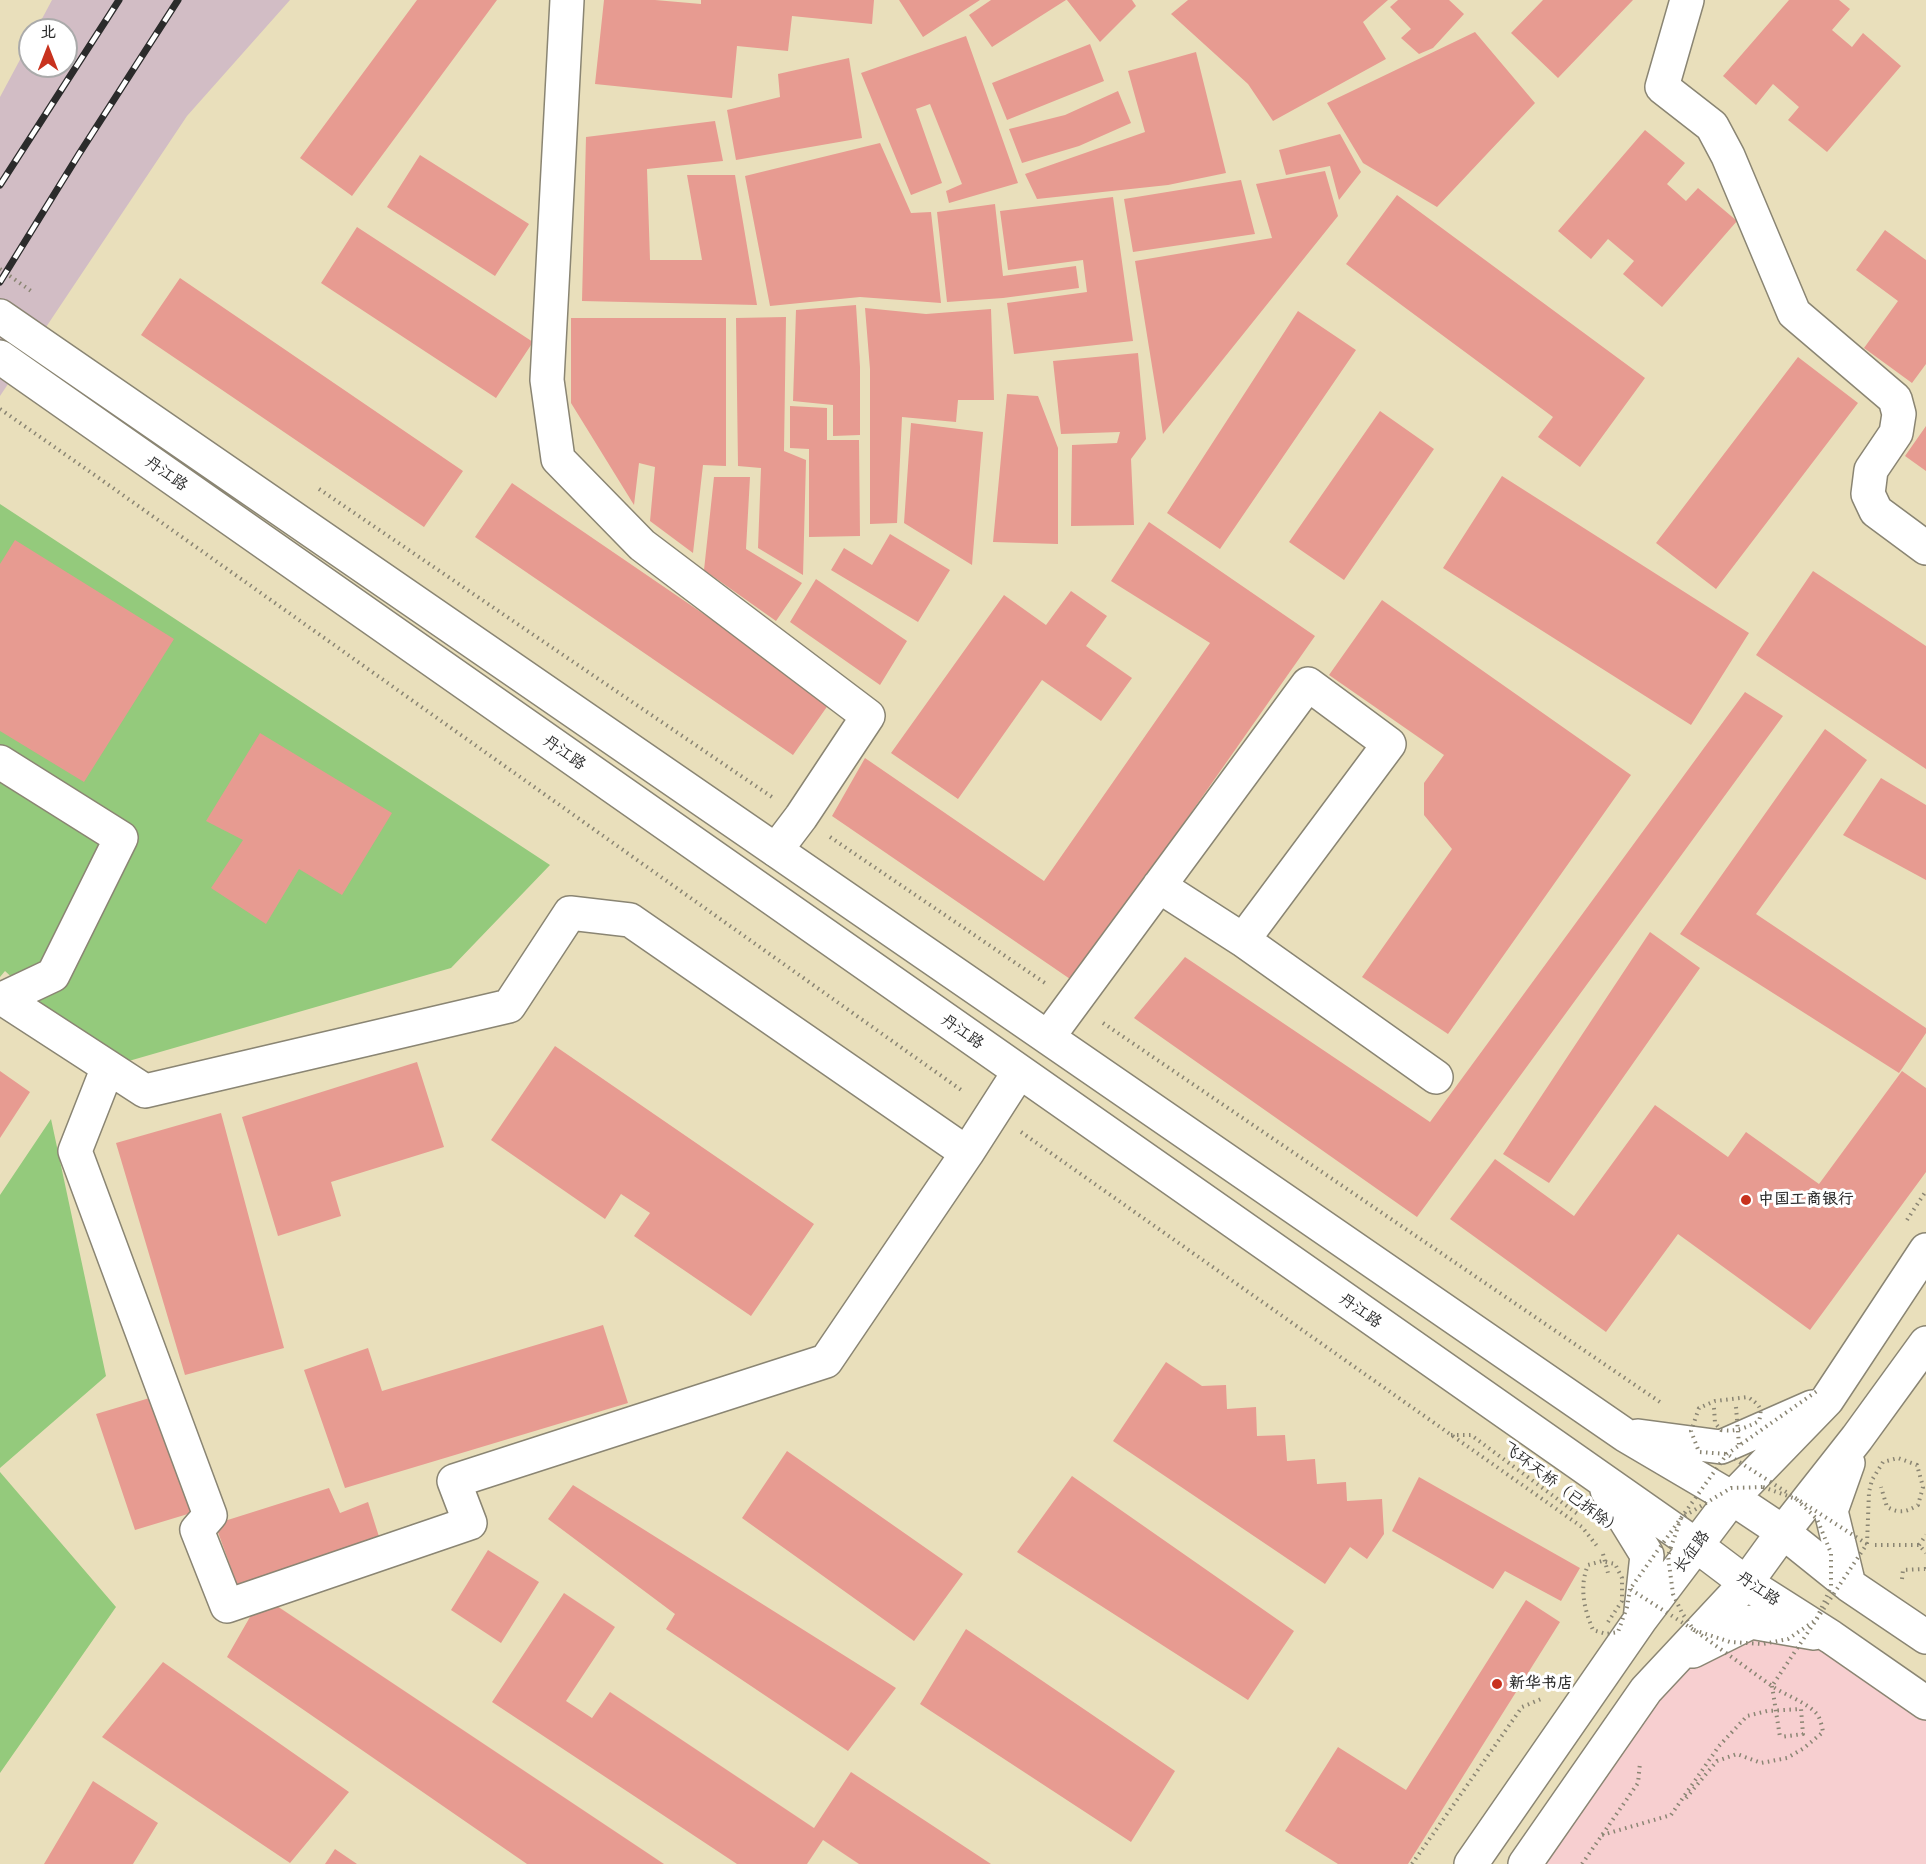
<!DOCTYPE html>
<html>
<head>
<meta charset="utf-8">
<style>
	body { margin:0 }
	#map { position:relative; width:1926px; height:1864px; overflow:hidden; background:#e9dfbb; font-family:"Shantell Sans","LXGW WenKai TC",sans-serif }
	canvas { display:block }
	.north { position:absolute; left:18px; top:18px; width:60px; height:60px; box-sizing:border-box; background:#fff; border:2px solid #aaa; border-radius:50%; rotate:0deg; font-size:16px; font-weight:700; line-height:24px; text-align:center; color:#2b2b2b }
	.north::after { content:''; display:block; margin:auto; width:21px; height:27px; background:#c8321e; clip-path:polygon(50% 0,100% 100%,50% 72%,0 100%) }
</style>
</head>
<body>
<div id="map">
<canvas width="1926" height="1864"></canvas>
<div class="north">北</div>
</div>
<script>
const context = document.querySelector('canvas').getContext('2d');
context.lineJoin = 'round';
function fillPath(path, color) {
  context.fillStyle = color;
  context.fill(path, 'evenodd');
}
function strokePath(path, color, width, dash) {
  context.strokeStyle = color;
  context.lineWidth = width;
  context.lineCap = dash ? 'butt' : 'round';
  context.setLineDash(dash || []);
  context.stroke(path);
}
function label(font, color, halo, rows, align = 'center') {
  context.font = font + ' "Shantell Sans","LXGW WenKai TC",sans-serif';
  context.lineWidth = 6;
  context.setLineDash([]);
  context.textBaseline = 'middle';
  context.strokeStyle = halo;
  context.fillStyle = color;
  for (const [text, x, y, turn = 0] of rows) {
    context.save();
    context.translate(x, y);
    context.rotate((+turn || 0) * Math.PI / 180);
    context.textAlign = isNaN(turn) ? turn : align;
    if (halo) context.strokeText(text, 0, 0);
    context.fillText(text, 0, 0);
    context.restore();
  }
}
fillPath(new Path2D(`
	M1746 1583 1926 1703V1864H1525Z`), '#f7cfd0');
fillPath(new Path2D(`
	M52 0H290L187 116 0 396V97L30 41V66H66V30H36Z`), '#d2bdc5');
fillPath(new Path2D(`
	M0 504 550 865 451 968 108 1067 5 971 0 977Z
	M51 1119 106 1376 0 1468V1195Z
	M0 1472 116 1607 0 1773Z`), '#94ca7c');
fillPath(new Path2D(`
	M417 0H497L352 196 300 158Z
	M604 0H655L701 4V0H874L872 24 792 16 788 51 737 46 732 98 595 84Z
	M899 0H980L923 37Z
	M991 0H1066L992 47 969 15Z
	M1067 0H1132L1136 6 1100 42Z
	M1188 0H1388L1363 22 1386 59 1273 121 1248 84 1171 14Z
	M1398 0H1449L1464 14 1433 48 1419 54 1401 38 1411 29 1390 7Z
	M1543 0H1633L1558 78 1511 33Z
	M1789 0H1839L1850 9 1832 30 1852 47 1863 33 1901 66 1827 152 1788 120 1799 107 1773 84 1756 105 1723 76Z
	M1475 32 1535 103 1437 207 1363 163 1327 103Z
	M966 36 1018 183 949 203 946 191 962 184 930 104 916 109 942 183 911 195 861 73Z
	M1090 44 1104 81 1007 120 992 83Z
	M1196 52 1226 173 1168 185 1037 199 1025 174 1145 132 1128 71Z
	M849 58 862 138 736 160 727 110 780 97 778 74Z
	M1118 91 1131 123 1079 146 1022 163 1009 129 1065 115Z
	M715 121 723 161 647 169 650 260H702L687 175H735L757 305 582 301 586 137Z
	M1645 130 1685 163 1667 184 1686 201 1698 188 1737 221 1662 307 1623 274 1634 261 1608 239 1591 259 1558 231Z
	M1340 134 1361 172 1339 200 1330 166 1286 175 1279 150Z
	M880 143 911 213 931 212 941 303 860 297 770 306 745 176Z
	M420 155 529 224 495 276 387 207Z
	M1325 171 1338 216 1163 434 1135 261 1272 238 1256 184Z
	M1241 180 1255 234 1133 252 1124 199Z
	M1397 195 1645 378 1580 467 1538 437 1553 417 1346 264Z
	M1113 197 1133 341 1014 354 1007 303 1087 292 1083 260 1008 270 1000 211Z
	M995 204 1003 276 1076 266 1079 288 1003 298 947 302 937 212Z
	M357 227 533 342 496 398 321 283Z
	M1885 230 1926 260V364L1912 383 1864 348 1898 301 1856 270Z
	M180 278 463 471 424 527 141 335Z
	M856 305 860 367V435L833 436V405L793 401 796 310Z
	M865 308 926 314 991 309 994 400H958L956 422 902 417 897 523 870 524V369Z
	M1298 311 1356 350 1220 549 1167 513Z
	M786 317 784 451 806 460 803 575 758 548 761 468 738 466 736 318Z
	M571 318H726V466L703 465 693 553 650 521 655 467 639 463 634 505 571 403Z
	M1138 353 1146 439 1131 459 1134 525 1071 526 1072 445 1117 443 1120 432 1061 434 1053 361Z
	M1798 357 1858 403 1716 589 1656 543Z
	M1007 394 1038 396 1058 448V544L993 542Z
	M790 406 827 408V440H859L860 536 809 537V449L790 448Z
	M1380 411 1434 449 1344 580 1289 542Z
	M911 423 983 432 972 565 904 523Z
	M1926 426V471L1905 456Z
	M1502 476 1749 633 1691 725 1443 568Z
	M714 477H750L746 549 802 583 776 621 704 570Z
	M512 483 831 701 793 755 475 537Z
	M1149 522 1315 636 1073 981 832 816 865 758 1044 881 1210 643 1111 581Z
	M890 534 950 570 918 622 831 570 844 548 872 565Z
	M15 540 174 639 84 782 0 731V564Z
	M1813 571 1926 646V769L1756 655Z
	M816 579 907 641 880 685 790 622Z
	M1071 591 1107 616 1086 646 1132 678 1101 721 1042 680 958 799 891 753 1004 595 1046 625Z
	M1382 600 1631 775 1448 1034 1362 977 1452 849 1424 815V783L1444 755 1329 675Z
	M1745 692 1783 716 1417 1217 1134 1018 1185 957 1430 1122Z
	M1825 729 1867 760 1756 914 1926 1028V1033L1899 1073 1680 934Z
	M260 733 392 813 342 895 299 869 266 924 211 888 243 840 206 821Z
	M1881 778 1926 805V880L1843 835Z
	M1650 932 1700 968 1549 1183 1503 1154Z
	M555 1046 814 1224 751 1316 634 1236 650 1213 621 1194 605 1219 491 1140Z
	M417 1062 444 1147 331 1182 341 1216 278 1236 242 1117Z
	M0 1071 30 1092 0 1138Z
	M1902 1071 1926 1088V1172L1810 1330 1678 1234 1606 1332 1450 1219 1495 1159 1574 1216 1655 1105 1728 1157 1746 1132 1819 1184Z
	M221 1113 284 1348 185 1375 116 1143Z
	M603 1325 628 1403 345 1488 304 1370 368 1348 382 1391Z
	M1166 1362 1202 1386 1226 1385 1227 1409 1256 1407 1257 1436 1285 1435 1287 1461 1315 1459 1317 1484 1346 1482 1347 1501 1382 1499 1384 1534 1367 1559 1350 1547 1325 1584 1113 1441Z
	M163 1394 201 1510 135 1530 96 1414Z
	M787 1451 963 1574 914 1641 742 1518Z
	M1072 1476 1294 1631 1248 1700 1017 1552Z
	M1419 1477 1580 1568 1561 1601 1505 1571 1493 1589 1392 1531Z
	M573 1485 896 1688 848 1751 666 1629 675 1614 548 1519Z
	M329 1488 340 1513 368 1502 382 1546 240 1593 215 1524Z
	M488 1550 539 1582 501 1643 451 1610Z
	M564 1593 615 1627 566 1701 592 1718 610 1692 814 1828 851 1772 991 1864H859L823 1840 807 1864H737L492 1702Z
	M262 1596 664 1864H527L227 1657Z
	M1526 1600 1560 1622 1408 1864H1338L1285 1831 1338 1747 1406 1790Z
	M966 1629 1175 1771 1131 1842 920 1704Z
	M163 1662 349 1792 290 1863 102 1737Z
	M93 1781 158 1823 133 1864H44Z
	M335 1849 357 1864H325Z`), '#e79b91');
const minor = new Path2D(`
	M567 0 547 380 558 459 642 545 868 716 801 817 776 850
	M1687 0 1662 87 1712 126 1728 156 1794 313 1895 399 1899 414 1896 433 1871 470 1868 494 1876 511 1926 548
	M0 762 121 838 53 975 0 1000
	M1243 940 1436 1077
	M2 998 145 1091 509 1006 570 913 630 920 967 1153 1019 1072
	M1048 1037 1308 684 1389 744 1243 940 1159 886
	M108 1067 75 1151 210 1515 197 1530 227 1606 470 1523 454 1481 826 1361 967 1153`);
const major = new Path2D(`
	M0 316 1625 1435 1732 1498 1783 1532 1849 1585 1926 1637
	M0 357 1697 1546 1746 1583 1831 1637 1926 1703
	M1638 1436 1721 1447 1812 1407
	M1848 1463 1831 1511 1849 1585
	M1607 1490 1647 1555 1640 1620
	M1693 1651 1751 1622 1814 1633
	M1471 1864 1640 1620 1732 1498 1827 1400 1926 1250
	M1525 1864 1646 1690 1746 1583 1783 1532 1857 1438 1926 1343`);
strokePath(minor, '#8a8573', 36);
strokePath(major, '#8a8573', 36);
strokePath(new Path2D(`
	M0 269 31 291
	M0 409 96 476 964 1092
	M319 489 772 797
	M830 837 1045 983
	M1103 1023 1660 1402
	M1021 1132 1582 1527 1597 1546
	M1907 1220 1926 1191
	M1451 1435H1471L1579 1515
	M1875 1545H1919L1926 1553
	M1919 1545 1926 1535
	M1603 1554 1608 1573
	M1902 1579 1903 1570 1925 1569 1926 1570
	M1686 1798 1717 1761 1737 1754 1761 1763 1787 1758 1804 1748 1823 1732C1822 1726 1820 1718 1817 1714 1805 1701 1786 1696 1772 1686
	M1602 1835 1671 1815 1719 1746 1747 1716 1767 1711 1801 1709 1803 1734 1780 1737
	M1412 1864 1522 1707 1541 1699
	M1582 1864 1638 1783 1640 1763`), '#8a8573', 4, [1.5, 4.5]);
strokePath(minor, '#fff', 33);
strokePath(major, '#fff', 33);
const rail = new Path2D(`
	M0 185 119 0
	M0 282 79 154 178 0`);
strokePath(rail, '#2b2b2b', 7);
strokePath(rail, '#fff', 4.5, [14]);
strokePath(new Path2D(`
	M1736 1407 1739 1445
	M1714 1408 1715 1423 1721 1430C1736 1432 1746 1428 1759 1421 1763 1407 1759 1405 1748 1397L1715 1401 1699 1408 1691 1431 1699 1452 1727 1454 1867 1544 1772 1686 1694 1630 1630 1589 1727 1454 1817 1391
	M1763 1487 1796 1499 1817 1519 1831 1553V1587L1816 1620 1788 1639 1763 1644 1730 1642 1694 1630 1682 1613 1673 1594 1668 1556 1681 1518 1731 1488Z
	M1867 1544 1869 1492 1872 1480 1883 1462 1898 1458 1917 1465 1923 1487 1918 1505C1906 1512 1900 1514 1887 1507L1881 1487
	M1608 1622 1622 1601V1578L1615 1564 1602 1561 1588 1565C1579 1587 1584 1609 1593 1630L1606 1634 1618 1632 1627 1607 1630 1589
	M1772 1686 1780 1737`), '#8a8573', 4, [1.5, 4.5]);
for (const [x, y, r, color] of [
	[1746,1200,6,"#c8321e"],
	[1497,1684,6,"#c8321e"]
]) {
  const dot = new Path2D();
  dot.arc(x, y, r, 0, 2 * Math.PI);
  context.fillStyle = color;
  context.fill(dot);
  strokePath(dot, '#fff', 2);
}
label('16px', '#2b2b2b', '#fff', [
	["丹江路",166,474,35],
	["丹江路",564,753,35],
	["丹江路",962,1032,35],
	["丹江路",1360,1311,35],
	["飞环天桥（已拆除）",1562,1489,37],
	["长征路",1692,1552,-53],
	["丹江路",1758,1589,34]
]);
label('bold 16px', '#2b2b2b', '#fff', [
	["中国工商银行",1758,1200],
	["新华书店",1509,1684]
], 'left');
</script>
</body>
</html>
